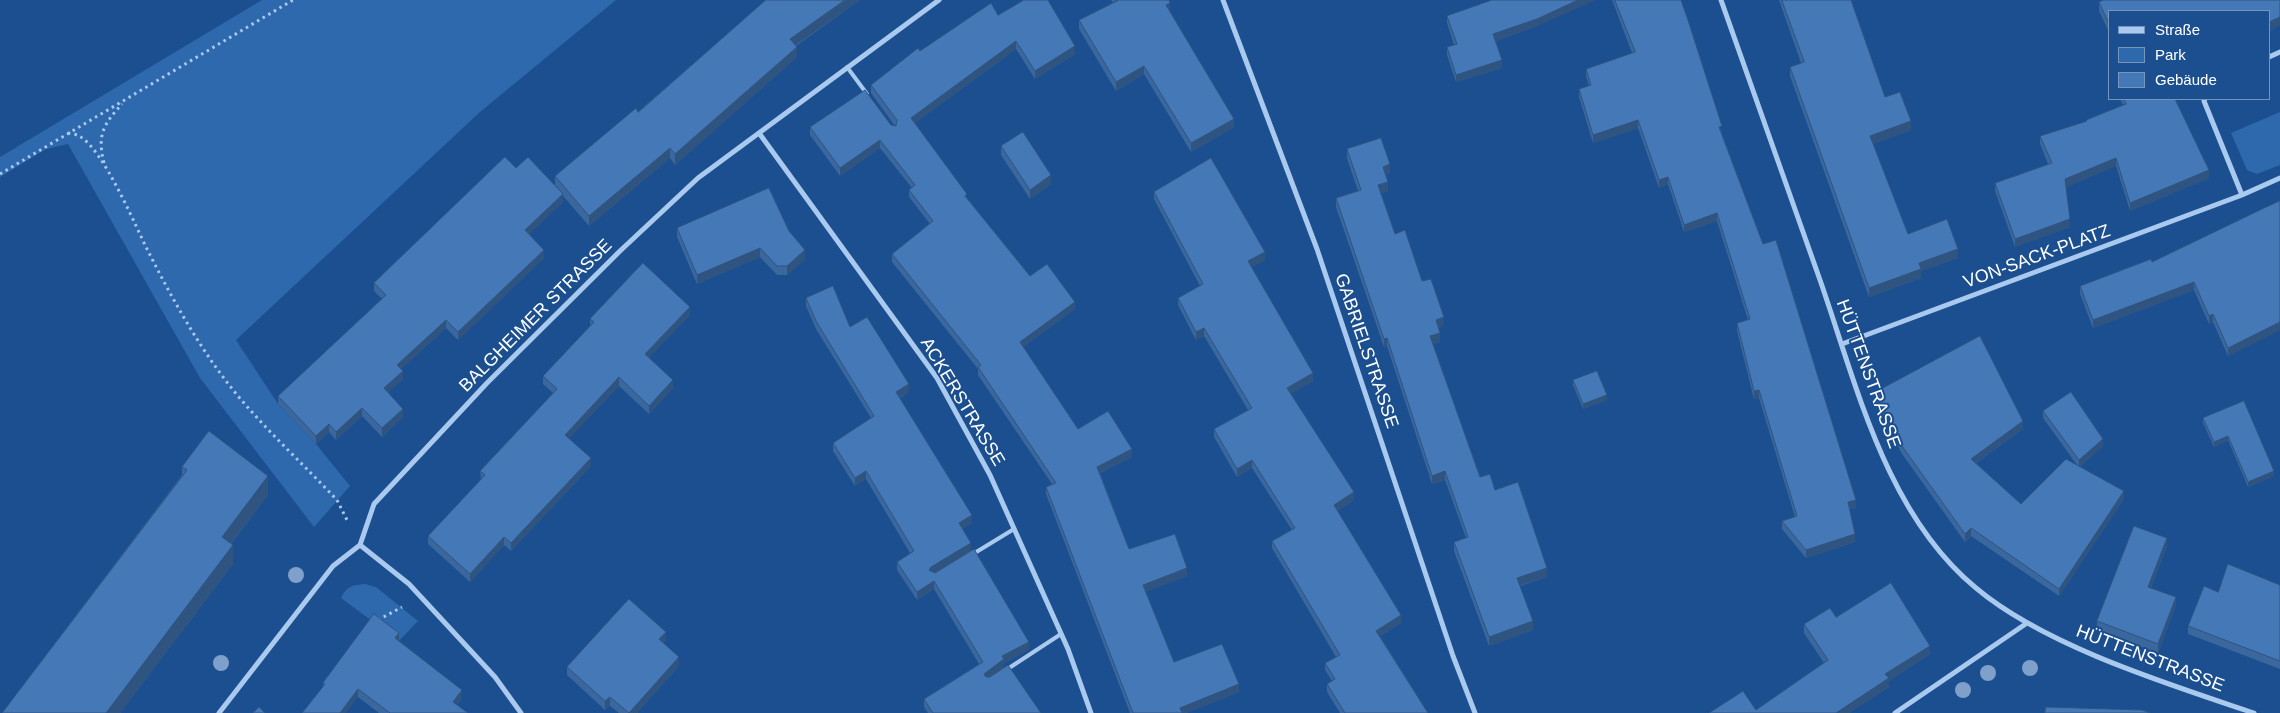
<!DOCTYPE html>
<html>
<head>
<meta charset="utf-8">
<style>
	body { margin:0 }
	#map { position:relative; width:2280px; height:713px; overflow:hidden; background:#1b4f8f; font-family:Helvetica,sans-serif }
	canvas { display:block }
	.legend { position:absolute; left:2108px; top:10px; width:162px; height:90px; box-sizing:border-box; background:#1b4f8f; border:1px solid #7695bc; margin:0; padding:6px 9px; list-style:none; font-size:15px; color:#fff }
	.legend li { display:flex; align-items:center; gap:10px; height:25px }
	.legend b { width:25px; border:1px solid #7695bc }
</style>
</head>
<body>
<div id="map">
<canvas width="2280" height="713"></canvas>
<ul class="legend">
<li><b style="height:6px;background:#a9c9ee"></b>Straße</li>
<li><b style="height:14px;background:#2e69ad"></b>Park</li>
<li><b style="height:14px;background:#4478b7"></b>Gebäude</li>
</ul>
</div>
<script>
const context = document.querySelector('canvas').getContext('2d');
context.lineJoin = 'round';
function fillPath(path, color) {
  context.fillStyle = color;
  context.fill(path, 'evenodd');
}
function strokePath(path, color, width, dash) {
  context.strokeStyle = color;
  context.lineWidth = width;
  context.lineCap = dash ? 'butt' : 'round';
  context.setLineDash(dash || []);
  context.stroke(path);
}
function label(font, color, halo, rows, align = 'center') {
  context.font = font + ' Helvetica,sans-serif';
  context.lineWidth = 4;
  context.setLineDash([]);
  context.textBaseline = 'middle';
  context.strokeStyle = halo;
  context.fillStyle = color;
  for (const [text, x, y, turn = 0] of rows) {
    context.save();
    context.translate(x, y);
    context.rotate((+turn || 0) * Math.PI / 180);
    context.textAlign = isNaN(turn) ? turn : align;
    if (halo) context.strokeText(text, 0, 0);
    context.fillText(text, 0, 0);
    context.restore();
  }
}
fillPath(new Path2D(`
	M262 0H616L480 112 236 340 278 404 316 444 350 486 314 527 200 378 68 144 46 149 0 177V157Z
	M2280 112V165L2257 174 2247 170 2231 133Z
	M365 584 376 587 418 621 399 641 341 598C347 586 352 585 365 584Z`), '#2e69ad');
strokePath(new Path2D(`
	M68 133C71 134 76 134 79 136 104 149 136 228 150 255 175 304 203 354 238 396 269 433 305 466 337 500L347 520
	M104 163C97 135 103 125 122 104
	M0 174 293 0
	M378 620 402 607`), '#a9c9ee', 3, [2.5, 4]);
strokePath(new Path2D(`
	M847 67 867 94
	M973 554 1014 529
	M1006 670 1061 634`), '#a9c9ee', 4);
strokePath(new Path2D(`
	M1223 0 1317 249 1453 656 1475 713
	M1721 0C1754 93 1787 187 1820 280 1857 386 1886 514 1976 588 2045 646 2168 684 2254 713
	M2269 57 2280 52
	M2205 99 2204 101 2242 195
	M759 133 937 378 990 475 1068 649 1091 713
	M1842 344 2242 195 2280 178
	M360 545 409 584 495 677 521 713
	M219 713 333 566 360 545 374 504 487 383 620 251 698 178 939 0
	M1895 713 2027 623`), '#a9c9ee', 5);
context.fillStyle = '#7ea0ca';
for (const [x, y] of [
	[296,575],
	[221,663],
	[2030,668],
	[1988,673],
	[1963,690]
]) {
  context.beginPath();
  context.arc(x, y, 8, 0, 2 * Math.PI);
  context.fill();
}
fillPath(new Path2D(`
	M766 0H860L796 46 797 57 675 165 670 158 589 226 563 196V202L529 234 544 258 458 340 446 328 401 369 403 379 388 392 403 417 382 437 362 416 336 440 329 432 316 444 278 404V396L382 299 374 291V283L516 168 555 185V176L638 112Z
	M1111 0H1169L1170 11 1234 127 1191 152 1144 74 1116 91 1079 29V20L1113 3Z
	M1612 0H1681L1722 134 1856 508 1849 510 1855 542 1806 558 1782 529V521L1795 517 1759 398 1754 399 1737 331V323L1748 320 1717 221 1684 232 1668 184 1659 188 1638 128 1593 143 1579 97V89L1589 86 1586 76V69L1632 53Z
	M1779 0H1851L1885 97 1911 130 1873 144 1908 234 1958 258 1921 271V278L1869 297 1790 76V67L1801 63Z
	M2104 0H2280V25L2269 31V11H2109V32L2099 11V2Z
	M998 15 1075 54 1035 79 1016 49 915 123 967 198 1030 276 1075 309 1023 347 1078 429 1132 457 1100 473 1129 549 1187 576 1145 592 1174 662 1239 692 1186 713H1130L1046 494V487L1052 484 978 375V369L892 262V254L930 224 909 197V190L912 188 880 148 840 176 810 135V127L891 125 895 126 871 93V85L920 51Z
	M1447 16 1537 26 1496 41 1502 68 1456 82 1447 55V47L1454 45 1447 23Z
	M2120 99H2175L2209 178 2130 211 2116 166 2066 187 2070 227 2015 247 1995 191V183L2048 164 2040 144V136L2086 122V120L2123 105Z
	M1001 146 1051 184 1030 199 1001 155Z
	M1347 149 1390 173 1385 175 1388 191 1381 193 1395 234 1422 281 1444 326 1438 328 1440 342 1433 344 1480 477 1495 490 1547 577 1520 586 1533 630 1489 646 1454 551V542L1466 538 1445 480 1432 484 1387 346 1384 347 1336 207V198L1358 191 1347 158Z
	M1154 192 1265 260 1251 267 1313 381 1290 394 1354 500 1337 511 1401 623 1380 636 1428 713H1340L1327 692V684L1332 681 1325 670V663L1336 657 1272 548V541L1292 530 1252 468 1237 477 1214 437V429L1248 410 1204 336 1196 340 1178 305V298L1200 286 1154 199Z
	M2280 201V330L2228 356 2213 322 2209 324 2194 290 2093 328 2080 294V286L2152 262Z
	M677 228 789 231 805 259 787 275H777L760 257 697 284 677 237Z
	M806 298 850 327 909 392 900 398 972 523 962 529 971 551 934 573 1029 650 1004 663V667L995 674 1041 713H928L924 707V699L979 664 934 589 917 600 897 570V562L910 553 866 479 855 486 833 451V443L871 418 816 329 806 306Z
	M690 315 649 357 673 388 649 414 619 386 569 438 591 466 511 551 504 545 470 582 428 544V536L481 480 480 471 553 393 543 384V376L590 326V319Z
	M1573 380 1607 400 1583 409 1573 385Z
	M1874 393 2023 429 1976 463 2021 504 2077 465 2043 418V411L2103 446 2080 466 2124 499 2059 596 1971 536 1965 542 1902 454 1874 401Z
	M2244 401 2274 476 2248 487 2228 440 2214 447 2203 423V418Z
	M182 467 268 495 231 544 233 564 120 713H2L182 475Z
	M2167 546 2151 588 2176 605 2158 653 2097 630V621Z
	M2280 585V669L2188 634V626L2218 592Z
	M1836 617 1930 654 1889 681V687L1849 713H1709L1756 710 1824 663 1804 633V624Z
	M666 640 663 643 679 666 637 713H619L610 706 605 710 567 675V667Z
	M399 641 462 698 457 705 468 713H379L358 697 323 686V683Z`), '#3a679d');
fillPath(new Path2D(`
	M845 0H860L790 49V39Z
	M1578 0H1596L1537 26 1493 42V34Z
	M1170 3V11L1166 5Z
	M2280 17V25L2269 31V22Z
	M1016 41V49L911 126V118Z
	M1075 46V54L1035 79V71Z
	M797 47V57L675 165V154Z
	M1502 60V68L1456 82V75Z
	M1144 66V74L1116 91V82Z
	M1234 119V127L1191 152V143Z
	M1638 120V128L1593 143V135Z
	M1911 121V130L1870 145V136Z
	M880 140V148L840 176V168Z
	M670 148V158L589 226V216Z
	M2116 158V166L2065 188V179Z
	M1390 164V173L1383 175V167Z
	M2209 170V178L2130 211V203Z
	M1051 175V184L1030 199V190Z
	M1668 177V184L1659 188V180Z
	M1388 182V191L1378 194V185Z
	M563 194V202L525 238V230Z
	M1717 213V221L1684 232V225Z
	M2070 219V227L2015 247V239Z
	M760 248V257L697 284V275Z
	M1958 249V258L1921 271V278L1869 297V288L1919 263Z
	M544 250V258L458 340V332Z
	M805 250V259L787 275V266Z
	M1265 252V260L1248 269V261Z
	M2194 282V290L2093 328V320Z
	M1075 302V309L1020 349V342Z
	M690 307V315L645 362V354Z
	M2213 314V322L2209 324V316Z
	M1444 317V326L1436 329V320Z
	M446 320V328L397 373V365Z
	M2280 322V330L2228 356V348Z
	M1204 328V336L1196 340V332Z
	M1440 333V342L1430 345V336Z
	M1387 338V346L1384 347V339Z
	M403 371V379L384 396V388Z
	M1313 373V381L1287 396V388Z
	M619 377V386L565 443V435Z
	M673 380V388L649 414V406Z
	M909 384V392L896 400V392Z
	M1759 390V398L1754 399V391Z
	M1607 395V400L1583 409V404Z
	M362 408V416L336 440V432Z
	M403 409V417L382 437V428Z
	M2023 421V429L1971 466V459Z
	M329 424V432L316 444V436Z
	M2228 436V440L2214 447V442Z
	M2103 439V446L2079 468V460Z
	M1132 449V457L1097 474V467Z
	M591 458V466L511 551V543Z
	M1252 460V468L1237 477V469Z
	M866 471V479L855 486V478Z
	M1445 471V480L1432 484V476Z
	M2274 471V476L2248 487V482Z
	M268 476V495L222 555V537Z
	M2124 491V499L2059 596V589Z
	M1354 492V500L1334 513V505Z
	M1856 500V508L1848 510V502Z
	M972 515V523L959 531V523Z
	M1971 528V536L1965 542V534Z
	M1855 534V542L1806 558V550Z
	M504 537V545L470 582V574Z
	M2167 538V546L2148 595V587Z
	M971 543V551L931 575 929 570 931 567Z
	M233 545V564L120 713H106Z
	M1187 568V576L1143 593V585Z
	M1547 568V577L1517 586V578Z
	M934 581V589L917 600V592Z
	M2176 597V605L2158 653V644Z
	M1401 615V623L1376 638V631Z
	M1533 621V630L1489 646V637Z
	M666 632V640L659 648V639Z
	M399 633V641L395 638Z
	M1029 642V650L1004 663V667L984 682V674L1002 656Z
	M1930 646V654L1889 681V687L1849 713H1836L1885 674Z
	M679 657V666L637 713H629Z
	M1239 684V692L1186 713H1180V708Z
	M358 689V697L346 713H340Z
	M462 690V698L453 710V702Z
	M610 697V706L605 710V701Z`), '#305480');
const building = new Path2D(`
	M766 0H845L790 39 797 47 675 154 670 148 589 216 555 176 636 108 638 112Z
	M1024 0H1048L1075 46 1035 71 1016 41 911 118 967 194 965 196 1030 276 1047 264 1075 302 1020 342 1078 429 1108 411 1132 449 1097 467 1129 549 1175 534 1187 568 1143 585 1174 662 1222 644 1239 684 1180 708 1182 713H1133L1046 487 1056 483 978 367 981 365 892 254 933 221 909 190 915 185 880 140 840 168 810 127 865 90 891 125 896 126 897 120 871 85 918 48 920 51 991 3 998 15Z
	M1116 0H1169L1170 3 1166 5 1234 119 1191 143 1144 66 1116 82 1079 20 1117 1Z
	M1492 0H1578L1537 19 1493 34 1502 60 1456 75 1447 47 1457 44 1447 16Z
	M1615 0H1681L1688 20 1722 126 1719 127 1763 244 1776 240 1856 500 1848 502 1855 534 1806 550 1782 521 1797 516 1759 390 1754 391 1737 323 1750 319 1717 213 1684 225 1668 177 1659 180 1638 120 1593 135 1579 89 1591 85 1586 69 1635 52Z
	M1782 0H1851L1885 97 1900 92 1911 121 1870 136 1908 234 1947 219 1958 249 1919 263 1921 269 1869 288 1790 67 1804 62Z
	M2104 0H2280V17L2269 22V11H2109V24L2099 2Z
	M2124 99H2175L2209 170 2130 203 2116 158 2065 179 2070 219 2015 239 1995 183 2052 163 2040 136 2087 121 2086 120 2126 104Z
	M1023 132 1051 175 1030 190 1001 146Z
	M1381 138 1390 164 1383 167 1388 182 1378 185 1395 234 1405 230 1422 281 1431 279 1444 317 1436 320 1440 333 1430 336 1480 477 1490 474 1495 490 1518 482 1547 568 1517 578 1533 621 1489 637 1454 542 1468 537 1445 471 1432 476 1387 338 1384 339 1336 198 1361 190 1347 149Z
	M505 157 516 168 528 157 563 194 525 230 544 250 458 332 446 320 397 365 403 371 384 388 403 409 382 428 362 408 336 432 329 424 316 436 278 396 386 295 374 283Z
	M1211 158 1265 252 1248 261 1313 373 1287 388 1354 492 1334 505 1401 615 1376 631 1428 713H1345L1327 684 1335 679 1325 663 1340 655 1272 541 1295 528 1252 460 1237 469 1214 429 1252 408 1204 328 1196 332 1178 298 1203 284 1154 192Z
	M769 188 789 231 805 250 787 266H777L760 248 697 275 677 228Z
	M2280 201V322L2228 348 2213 314 2209 316 2194 282 2093 320 2080 286 2151 259 2152 262 2264 208Z
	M643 263 690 307 645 354 673 380 649 406 619 377 565 435 591 458 511 543 504 537 470 574 428 536 485 475 480 471 557 389 543 376 594 322 590 319Z
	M833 286 850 327 867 317 909 384 896 392 972 515 959 523 971 543 931 567 929 570 935 573 974 549 1029 642 1002 656 1004 659 984 674 986 677H990L1008 665 1041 713H933L924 699 983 662 934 581 917 592 897 562 914 551 866 471 855 478 833 443 874 416 816 321 806 298Z
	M1980 336 2023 421 1971 459 2021 504 2066 459 2124 491 2059 589 1971 528 1965 534 1902 446 1874 393Z
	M1597 371 1607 395 1583 404 1573 380Z
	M2071 392 2103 439 2079 460 2043 411Z
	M2244 401 2274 471 2248 482 2228 436 2214 442 2203 418Z
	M209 431 268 476 222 537 233 545 106 713H2L187 470 182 467Z
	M2134 526 2167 538 2148 587 2176 597 2158 644 2097 621Z
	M2228 564 2280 585V661L2188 626 2204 586 2218 592Z
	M1891 583 1930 646 1885 674 1889 678 1836 713H1709L1743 691 1756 710 1828 660 1804 624 1830 608 1836 617Z
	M629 599 666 632 659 639 679 657 629 713 610 697 605 701 567 667Z
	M374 614 399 633 395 638 462 690 453 702 468 713H390L358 689 340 713H302L325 684 323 683Z
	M259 707 265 713H253Z
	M2046 707 2142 710 2150 713H2045Z`);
fillPath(building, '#4478b7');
strokePath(building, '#305480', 1);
label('18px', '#fff', '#1b4f8f', [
	["VON-SACK-PLATZ",2037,257,-20],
	["BALGHEIMER STRASSE",536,316,-45],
	["GABRIELSTRASSE",1366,351,71],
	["HÜTTENSTRASSE",1868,374,70],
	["ACKERSTRASSE",962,402,59],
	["HÜTTENSTRASSE",2150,659,21]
]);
</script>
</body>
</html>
